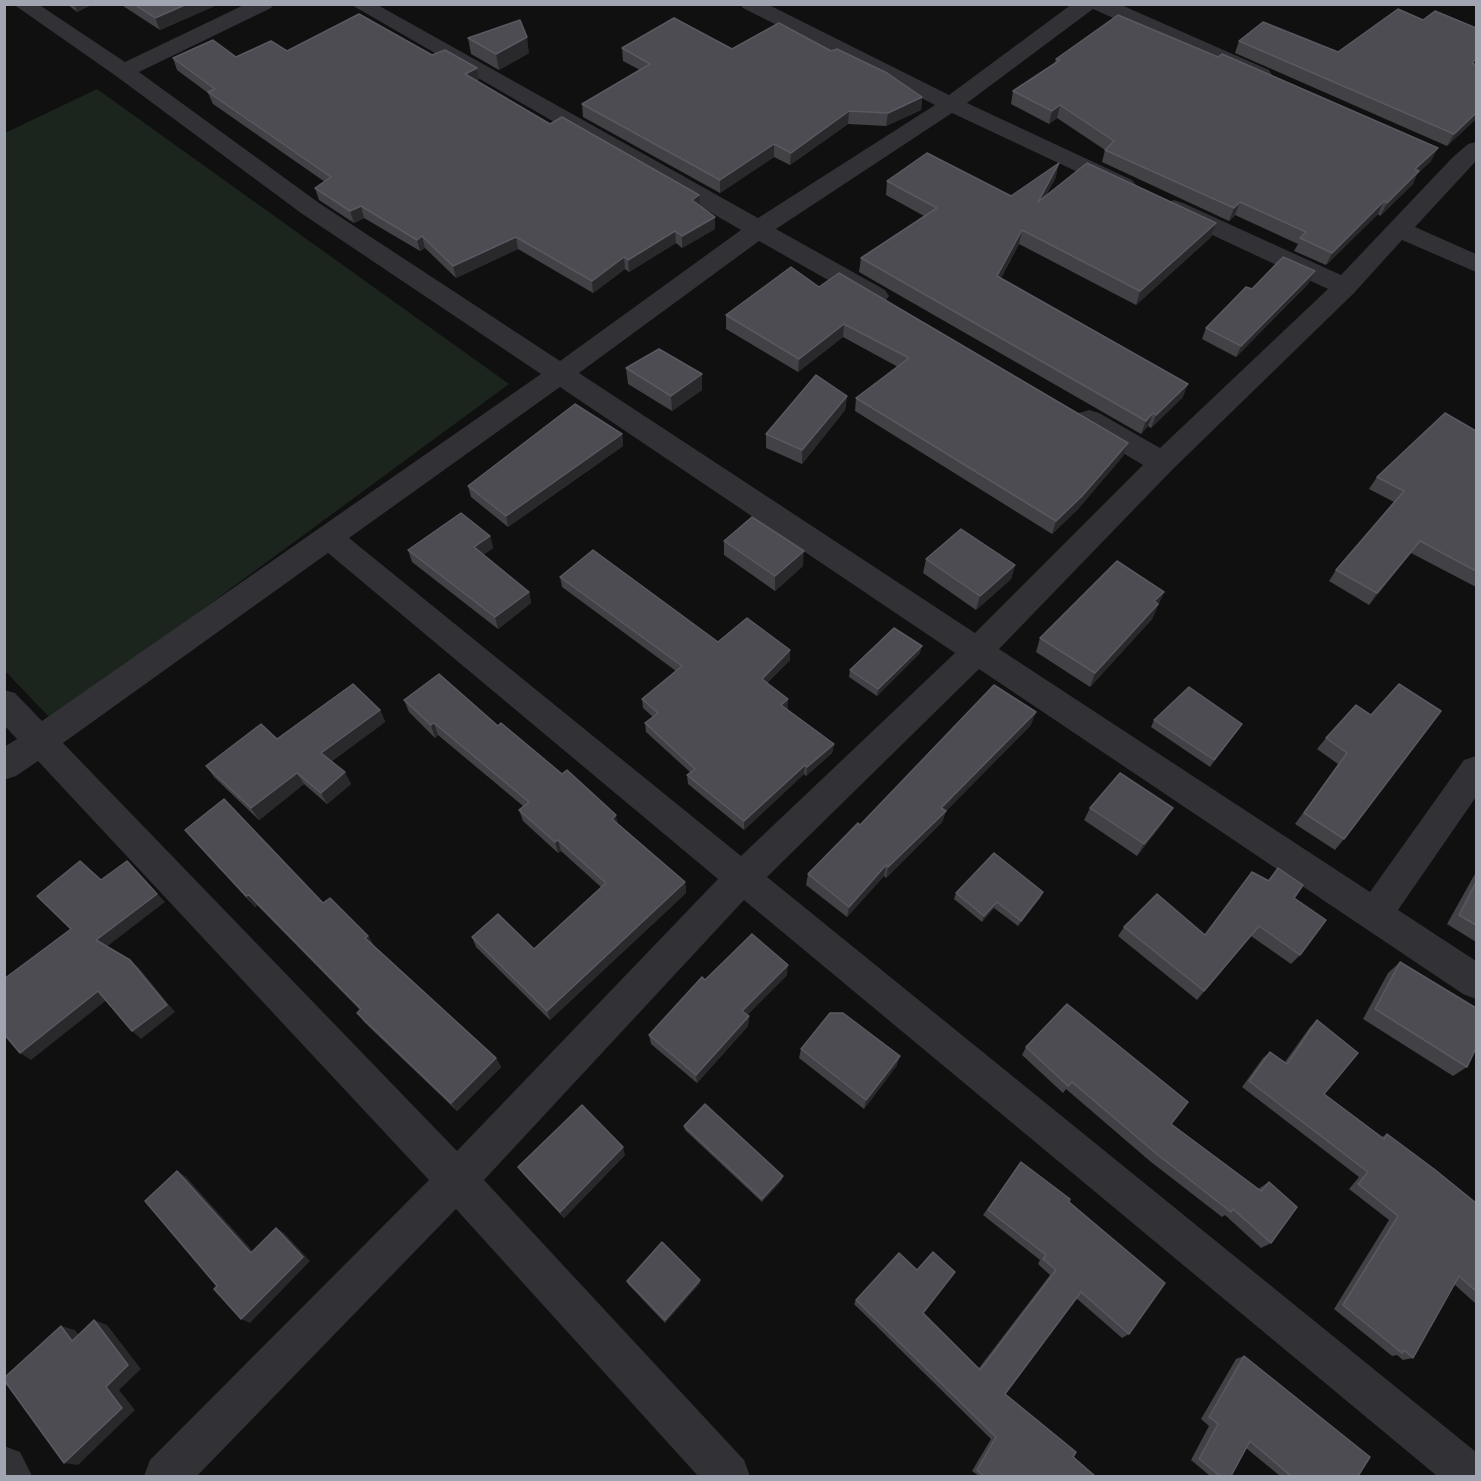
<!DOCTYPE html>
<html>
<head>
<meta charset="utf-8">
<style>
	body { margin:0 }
	#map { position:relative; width:1481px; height:1481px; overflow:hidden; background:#101011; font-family:"PT Sans",sans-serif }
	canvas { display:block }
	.frame { position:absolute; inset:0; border:6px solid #a1a5b2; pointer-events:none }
</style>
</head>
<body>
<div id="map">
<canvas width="1481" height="1481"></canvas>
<div class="frame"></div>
</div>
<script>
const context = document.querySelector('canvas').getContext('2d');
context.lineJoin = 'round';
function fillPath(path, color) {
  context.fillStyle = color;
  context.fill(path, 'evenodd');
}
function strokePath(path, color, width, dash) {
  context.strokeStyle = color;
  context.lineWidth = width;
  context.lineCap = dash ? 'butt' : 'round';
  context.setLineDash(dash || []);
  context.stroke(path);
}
fillPath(new Path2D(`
	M97 89 509 384 52 720 5 671V133Z`), '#1c241e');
fillPath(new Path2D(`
	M13 4H38L125 62 246 4H274L271 8 139 72 319 203 560 361 741 230 350 4H376L758 218 935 105 743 8 740 4H767L949 95 1072 4H1119L1269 70 1272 75 1269 80H1253L1093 9 967 103 1132 180 1136 185 1132 190 1124 192 1116 190 952 113 776 229 885 290 889 296 885 302 876 304 867 302 759 241 579 373 975 633 1143 465 1079 427 1075 420 1079 413 1089 410 1099 413 1160 448 1328 289 1165 213 1162 208 1165 203 1174 200 1183 203 1341 275 1452 158 1468 144 1476 142V161L1415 227 1476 254V272L1402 240 1354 293 1172 470 999 649 1370 892 1464 760 1476 756V797L1398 910 1476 961V999L1463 994 979 669 767 877 1476 1452V1476H1437L744 900 484 1180 744 1460 750 1476H698L456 1209 197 1476H144L150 1460 429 1180 38 761 16 776 4 780V747L17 739 4 725V690L15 693 42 721 541 374 301 213 116 76ZM560 387 955 653 741 856 349 538ZM328 553 718 879 457 1151 63 743Z
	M4 1446 20 1452 32 1476H4Z`), '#313136');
fillPath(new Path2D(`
	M67 4H93L77 12Z
	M120 4H219L160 30Z
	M468 38 529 53 499 70 471 54Z
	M1239 41 1476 119 1447 146 1235 53Z
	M622 48 732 49 831 51 922 97 921 110 886 126 848 124 790 165 774 157 720 193 583 117 582 104 640 70 623 61Z
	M287 51 432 55 477 68 479 80 477 81 550 124 700 206 715 217V229L682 248 676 243 629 272 625 269 593 293 518 249 456 278 425 248 420 251 364 218 354 223 319 200 315 188 325 182 213 104 208 93 177 70 173 58 236 57Z
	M1056 59 1431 161 1417 174 1413 184 1380 216 1378 214 1326 265 1294 251 1298 244 1235 215 1229 221 1102 162 1105 150 1057 118 1049 124 1011 104 1013 91 1055 63Z
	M1056 177 1046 195 1216 223 1211 237 1136 305 1019 244 1001 278 1183 397 1151 428 1148 426 1141 434 859 272 861 258 924 216 886 195 887 181 1011 196Z
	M1309 283 1236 357 1202 339 1206 328Z
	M819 287 1128 443 1123 456 1078 509 1052 534 855 411 856 398 898 367 843 337 798 372 726 329V315Z
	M626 368 702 390 672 411 628 384Z
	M847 396 845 410 802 464 766 448V434Z
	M1476 431V587L1411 553 1369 605 1329 581 1336 570 1394 502 1369 489 1377 477Z
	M622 434 623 446 508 527 471 497 468 486Z
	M490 536 493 548 483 555 529 592 531 603 498 629 412 562 408 550Z
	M724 541 803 566 775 591 724 555Z
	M926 559 1015 565 1011 579 976 610 923 573Z
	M560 577 718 642 790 660 767 683 788 708 786 709 834 744 832 753 806 776 804 774 744 830 688 784 687 775 690 772 646 732 645 723 653 717 643 708 642 699 676 671 562 587Z
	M1164 592 1152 619 1090 687 1036 652 1040 638Z
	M920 653 877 696 849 677 850 670Z
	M404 700 498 726 618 824 685 882 686 893 550 1020 476 947 472 937 534 949 602 888 561 851 558 853 523 821 519 810 523 806 438 735 435 738 409 712Z
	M380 710 385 722 332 761 351 784 327 804 304 784 259 820 214 777 206 766 277 739Z
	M1371 715 1344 839 1335 850 1295 824 1338 764 1317 749 1326 738Z
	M1154 720 1238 730 1210 767 1151 727Z
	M1031 725 946 811 942 822 886 878 884 876 847 917 806 885 808 874 860 825Z
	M1090 808 1165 820 1137 856 1084 820Z
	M185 830 323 903 368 936 374 946 496 1058 501 1067 457 1111 364 1022 357 1013 360 1010 257 905 255 907 194 841Z
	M1278 868 1294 898 1300 955 1291 964 1251 936 1197 1000 1118 936 1124 927 1205 935 1268 880Z
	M1476 872V942L1447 924Z
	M956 893 1041 897 1018 926 994 908 982 922 954 899Z
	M1400 962 1467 1067 1453 1076 1363 1019 1388 973Z
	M787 975 747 1015 749 1016 748 1026 697 1083 651 1044 649 1035 705 980Z
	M1317 1020 1324 1094 1382 1137 1387 1134 1476 1203V1304L1454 1284 1413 1358 1403 1360 1397 1355 1392 1356 1334 1309 1389 1220 1349 1189 1359 1177 1242 1087 1263 1058 1270 1052 1285 1062 1310 1027Z
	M1026 1047 1171 1124 1258 1189 1269 1182 1271 1243 1261 1248 1225 1215 1222 1217 1151 1162 1066 1089 1063 1093 1022 1055Z
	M801 1049 897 1065 864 1109 799 1058Z
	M684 1126 782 1180 762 1202 685 1130Z
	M625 1155 564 1218 523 1174 518 1167Z
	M1016 1169 1069 1202 1129 1334 1122 1338 1076 1298 1005 1394 1095 1476H979L972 1471 991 1439 854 1304 856 1300 917 1270 923 1313 979 1368 1050 1275 1038 1264 1040 1260 983 1215Z
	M627 1281 700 1283 665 1323 628 1284Z
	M1244 1356 1358 1476H1280L1246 1448 1231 1476H1210L1191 1460 1209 1426 1201 1419 1236 1359Z`), '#414146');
fillPath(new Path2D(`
	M74 4H93L77 12Z
	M187 4H219L160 30 155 18Z
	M527 37 529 53 499 70 496 54Z
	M477 68 479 80 468 86 465 74Z
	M922 97 921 110 886 126 888 113Z
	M1060 105 1057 118 1049 124 1052 111Z
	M849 111 848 124 790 165 791 153Z
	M1476 113V119L1447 146 1454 134Z
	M774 144V157L720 193V180Z
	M1438 148 1431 161 1417 174 1413 184 1380 216 1387 203 1415 169Z
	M1059 163 1056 177 1035 216 1038 202Z
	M699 195 700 207 692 200Z
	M1384 201 1378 214 1326 265 1332 253Z
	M1240 202 1235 215 1229 221 1234 208Z
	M361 206 364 218 354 223 350 211Z
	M715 217V229L682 248V236Z
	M1216 223 1211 237 1136 305 1140 291Z
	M1022 230 1019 244 994 290 997 276Z
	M675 231 676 243 629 272 628 260Z
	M422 236 425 248 420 251 417 240Z
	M516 237 518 249 456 278 453 266Z
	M624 257 625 269 593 293 592 281Z
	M1315 271 1309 283 1236 357 1241 346Z
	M844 324 843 337 798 372 799 359Z
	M702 374V390L672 411 671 396Z
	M1188 384 1183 397 1151 428 1156 415Z
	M847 396 845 410 802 464V450Z
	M1153 413 1148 426 1141 434 1146 421Z
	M622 434 623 446 508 527 506 516Z
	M1128 443 1123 456 1078 509 1052 534 1056 521Z
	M490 536 493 548 477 559 474 547Z
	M1420 541 1411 553 1369 605 1377 593Z
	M804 551 803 566 775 591V576Z
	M1015 565 1011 579 976 610 980 596Z
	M529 592 531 603 498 629 495 617Z
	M1164 592 1152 619 1090 687 1095 673 1154 601Z
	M922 646 920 653 877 696 878 689Z
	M790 650V660L762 688V679Z
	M788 699V708L780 715 781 705Z
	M380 710 385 722 328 764 321 753Z
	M1036 712 1031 725 941 816 946 811 942 822 886 878 888 867 941 808Z
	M434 723 438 735 435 738 431 725Z
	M1242 724 1238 730 1210 767 1214 760Z
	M834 744 832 753 806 776 807 767Z
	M805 765 804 774 744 830V821Z
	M345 772 351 784 327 804 321 793Z
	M297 773 304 784 259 820 251 808Z
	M1173 808 1165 820 1137 856 1144 844Z
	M616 815 618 826 612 819Z
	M558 840 561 851 558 853 555 842Z
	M127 861 165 902 105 948 96 940Z
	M886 865 884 876 847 917 849 907Z
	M685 882 686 893 550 1020 547 1011Z
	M1043 892 1041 897 1018 926 1021 921Z
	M249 895 257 905 255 907 246 896Z
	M997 902 994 908 982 922 984 916Z
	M368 936 374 946 365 938Z
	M130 960 139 968 175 1012 141 1039 132 1031Z
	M788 965 787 975 742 1020V1011Z
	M98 991 108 999 31 1060 20 1053Z
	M749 1016 748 1026 697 1083 696 1075Z
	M900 1056 897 1065 864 1109 866 1100Z
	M496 1058 501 1067 457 1111 451 1103Z
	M623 1147 625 1155 564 1218 560 1212Z
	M177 1171 186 1177 259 1258 251 1253Z
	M783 1176 782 1180 762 1202V1199Z
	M276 1228 284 1233 310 1261 250 1323 241 1319Z
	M700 1280V1283L665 1323V1320Z
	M94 1320 107 1325 141 1369 119 1390 135 1410 78 1465 64 1463Z
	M61 1326 75 1330 86 1345 72 1341Z`), '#29292c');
const building = new Path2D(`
	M134 4H187L155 18Z
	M1398 9 1423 20 1435 11 1476 28V59L1472 63 1476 65V113L1454 134 1239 41 1263 22 1338 52Z
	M359 14 432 55 445 50 477 68 465 74 550 124 562 117 699 195 692 200 715 217 682 236 675 231 628 260 624 257 592 281 516 237 453 266 422 236 417 240 361 206 350 211 315 188 331 177 208 92 215 89 173 58 213 40 236 57 271 41 287 51Z
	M1118 15 1218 57 1222 54 1438 148 1415 169 1419 171 1387 203 1384 201 1332 253 1300 238 1306 232 1240 202 1234 208 1105 150 1114 141 1060 105 1052 111 1013 91 1060 60 1056 59Z
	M674 18 732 49 779 23 831 51 837 49 887 73 922 97 888 113 849 111 791 153 774 144 720 180 582 104 650 64 622 48Z
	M520 20 527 37 496 54 468 38Z
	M927 153 1011 196 1059 163 1038 202 1087 163 1216 223 1140 291 1022 230 997 276 1188 384 1156 415 1153 413 1146 421 861 258 937 208 887 181Z
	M1283 257 1315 271 1241 346 1206 328 1246 287 1252 289Z
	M791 267 819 287 839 273 1128 443 1082 496 1056 521 856 398 909 358 844 324 799 359 726 315Z
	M659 349 702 374 671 396 626 368Z
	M816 375 847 396 802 450 766 434Z
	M575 404 622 434 506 516 468 486Z
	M1445 413 1476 431V571L1420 541 1377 593 1336 570 1404 491 1377 477Z
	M461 513 490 536 474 547 529 592 495 617 408 550Z
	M752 517 804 551 775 576 724 541Z
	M961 529 1015 565 980 596 926 559Z
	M593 550 718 642 747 618 790 650 762 679 788 699 781 705 834 744 807 767 805 765 744 821 687 775 695 769 645 723 658 713 642 699 682 666 560 577Z
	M1117 561 1164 592 1154 601 1158 604 1095 673 1040 638Z
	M894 628 922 646 878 689 850 670Z
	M439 674 498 726 501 723 562 774 567 770 616 815 612 819 685 882 547 1011 472 937 498 914 534 949 606 883 558 840 555 842 519 810 529 802 434 723 431 725 404 700Z
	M353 684 380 710 321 753 345 772 321 793 297 773 251 808 206 766 261 724 277 739Z
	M1399 684 1441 711 1344 839 1304 813 1347 753 1326 738 1356 705 1371 715Z
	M994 685 1036 712 941 808 946 811 888 867 886 865 849 907 808 874 858 823 860 825Z
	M1189 687 1242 724 1214 760 1154 720Z
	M1120 773 1173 808 1144 844 1090 808Z
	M224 799 323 903 330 898 368 936 365 938 496 1058 451 1103 357 1013 361 1009 249 895 246 896 185 830Z
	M994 853 1043 892 1021 921 997 902 984 916 956 893Z
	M80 861 101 880 127 861 157 894 96 940 130 960 167 1005 132 1031 98 991 20 1053 4 1034V979L71 929 37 896Z
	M1278 868 1303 885 1294 898 1326 920 1300 955 1259 926 1204 991 1124 927 1157 894 1205 935 1252 872 1269 881Z
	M1476 882V925L1459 915Z
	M752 934 788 965 742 1011 749 1016 696 1075 649 1035 702 977 705 980Z
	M1400 962 1476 1008V1048L1467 1067 1375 1009Z
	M1067 1004 1188 1102 1171 1124 1261 1191 1269 1182 1297 1207 1271 1243 1233 1209 1231 1212 1158 1155 1072 1082 1068 1086 1026 1047Z
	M830 1013H843L900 1056 866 1100 801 1049Z
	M1317 1020 1358 1053 1324 1094 1384 1139 1387 1134 1434 1169 1476 1203V1291L1459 1276 1413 1358 1404 1350 1402 1353 1343 1305 1398 1216 1358 1184 1368 1172 1249 1081 1270 1052 1287 1064Z
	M705 1104 783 1176 762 1199 684 1126Z
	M582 1105 623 1147 560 1212 518 1167Z
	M1021 1162 1070 1199 1069 1202 1165 1283 1129 1334 1081 1292 1005 1394 1076 1452 1073 1457 1095 1476H984L977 1470 996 1437 856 1300 899 1253 917 1270 933 1252 955 1272 923 1313 980 1370 1056 1270 1043 1259 1046 1255 988 1210Z
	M177 1171 251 1253 276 1228 303 1257 241 1319 214 1289 217 1286 145 1201Z
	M662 1242 700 1280 665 1320 627 1281Z
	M94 1320 128 1365 106 1387 122 1408 64 1463 4 1380V1378L61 1326 72 1341Z
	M1244 1356 1370 1457 1358 1476H1291L1250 1441 1231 1476H1220L1199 1459 1218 1424 1209 1417Z`);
fillPath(building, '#4c4c52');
strokePath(building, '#595a61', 1.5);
</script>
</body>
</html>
